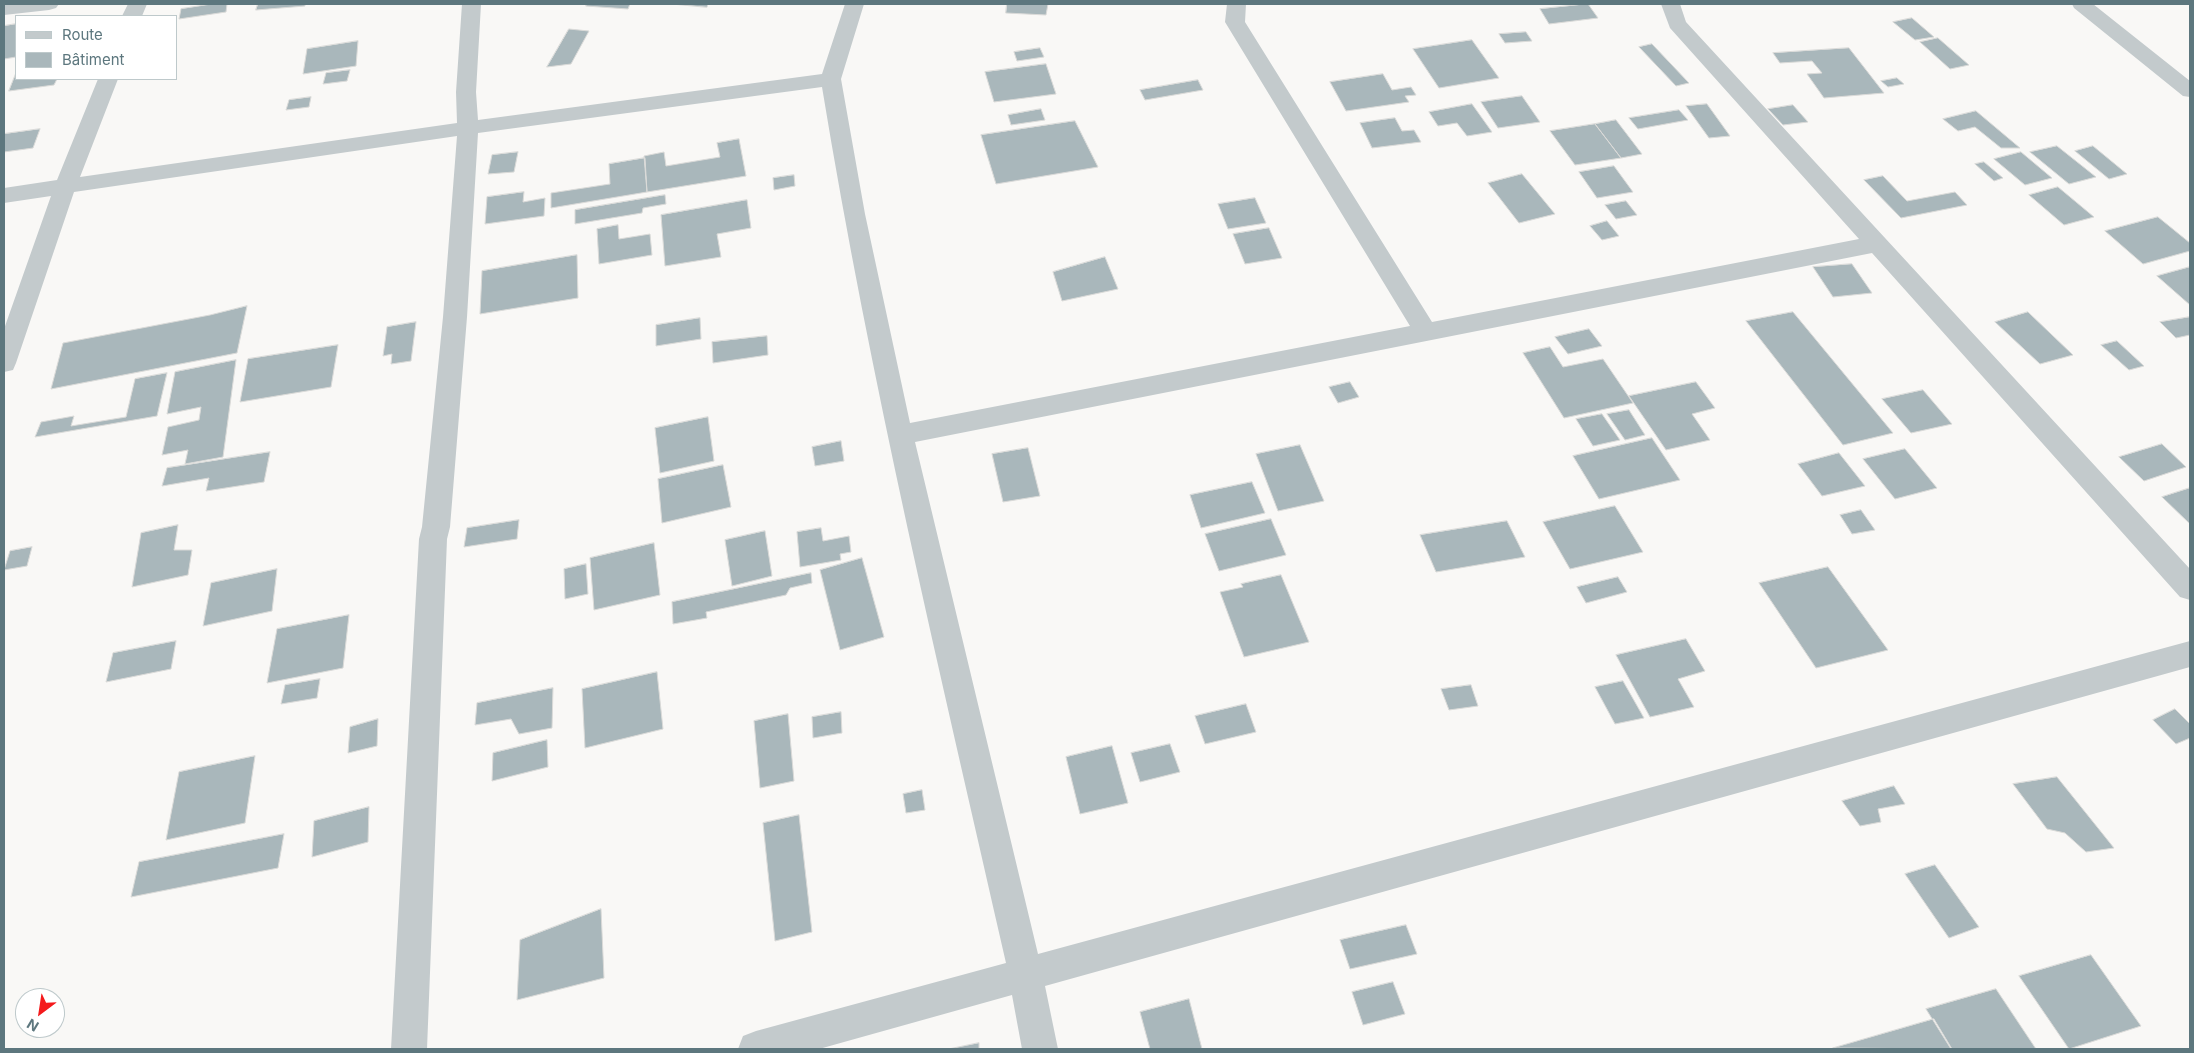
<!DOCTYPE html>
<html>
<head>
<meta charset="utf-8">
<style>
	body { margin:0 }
	#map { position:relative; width:2194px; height:1053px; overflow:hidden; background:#f9f8f6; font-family:Inter,sans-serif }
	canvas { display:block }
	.frame { position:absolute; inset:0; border:5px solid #5d777e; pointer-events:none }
	.legend { position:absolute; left:15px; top:15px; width:162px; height:65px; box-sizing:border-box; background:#fff; border:1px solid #bec9cb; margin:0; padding:6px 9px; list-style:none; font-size:15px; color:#5d777e }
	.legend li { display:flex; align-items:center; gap:10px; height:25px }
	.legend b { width:25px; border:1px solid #bec9cb }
	.north { position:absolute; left:15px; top:988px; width:50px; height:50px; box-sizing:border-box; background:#fff; border:1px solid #bec9cb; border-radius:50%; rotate:211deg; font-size:14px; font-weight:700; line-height:20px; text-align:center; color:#5d777e }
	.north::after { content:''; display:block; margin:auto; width:18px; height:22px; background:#f41a1c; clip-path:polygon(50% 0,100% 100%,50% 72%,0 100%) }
</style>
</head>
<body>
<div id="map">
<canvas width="2194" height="1053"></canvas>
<div class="frame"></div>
<ul class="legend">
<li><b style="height:6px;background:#c3cacc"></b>Route</li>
<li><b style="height:14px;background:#a9b7bb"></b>Bâtiment</li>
</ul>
<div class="north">N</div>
</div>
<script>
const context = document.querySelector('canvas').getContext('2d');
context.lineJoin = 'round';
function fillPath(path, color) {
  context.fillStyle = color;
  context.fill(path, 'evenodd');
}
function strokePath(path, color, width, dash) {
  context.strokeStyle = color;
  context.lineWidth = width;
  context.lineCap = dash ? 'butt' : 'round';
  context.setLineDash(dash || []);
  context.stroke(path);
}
const building = new Path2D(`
	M212 4H227L226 12 179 19 181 9Z
	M258 4H305V6L256 10Z
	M587 4H630L628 9 586 6Z
	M672 4H708L707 7Z
	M1007 4H1048L1046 15 1006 13Z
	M1588 4 1598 18 1549 24 1540 9Z
	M1912 18 1934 37 1915 40 1893 22Z
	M16 24V57L4 59V26Z
	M569 29 589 31 571 64 547 67Z
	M1526 32 1532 41 1505 43 1499 34Z
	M1938 38 1969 65 1950 69 1920 42Z
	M1472 40 1499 78 1439 88 1413 49Z
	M358 41 356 66 303 74 307 49Z
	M1652 44 1689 83 1676 86 1639 47Z
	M1040 48 1044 57 1017 61 1014 52Z
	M1849 48 1884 93 1824 98 1807 74 1822 73 1812 61 1780 63 1773 53Z
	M1046 64 1056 94 994 102 985 72Z
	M350 70 347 81 323 84 326 73Z
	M16 73V79H57L54 85 9 91Z
	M1383 74 1392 90 1411 87 1416 95 1405 96 1409 102 1346 111 1330 82Z
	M1897 78 1904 84 1888 87 1881 81Z
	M1198 80 1203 90 1145 100 1140 90Z
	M1522 96 1540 122 1498 128 1481 102Z
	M311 97 309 107 286 110 289 100Z
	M1472 104 1492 132 1467 136 1457 123 1438 126 1429 112Z
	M1707 104 1730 136 1709 138 1686 106Z
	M1793 105 1808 122 1783 125 1768 109Z
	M1041 109 1045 120 1011 125 1008 115Z
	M1679 110 1688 120 1638 129 1629 118Z
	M1976 111 2020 148H2001L1975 127 1958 131 1943 119Z
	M1395 118 1402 131 1414 130 1421 142 1372 148 1360 123Z
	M1616 120 1642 154 1621 158 1595 124Z
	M1075 121 1098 167 996 184 981 135Z
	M1595 124 1621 158 1575 165 1550 131Z
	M40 129 33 148 4 152V134Z
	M739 139 746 176 647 192 644 156 664 152 666 166 720 157 717 143Z
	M2057 146 2096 177 2069 184 2030 152Z
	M2093 146 2127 174 2109 179 2075 151Z
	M518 152 514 172 488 174 492 155Z
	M2021 152 2052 178 2025 185 1994 159Z
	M645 158 647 192 551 208V193L610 184 609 164Z
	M1984 162 2003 178 1994 181 1975 164Z
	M1614 166 1633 192 1597 198 1579 172Z
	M1522 174 1555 214 1519 223 1488 183Z
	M794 175 795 186 774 190 773 178Z
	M1883 176 1907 201 1955 192 1967 205 1901 218 1864 180Z
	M2058 187 2094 217 2064 225 2029 195Z
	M524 192 523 202 545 198 544 216 485 224 487 197Z
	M665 195 666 204 643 208 642 213 575 224V210Z
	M1255 198 1266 223 1228 229 1218 204Z
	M747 200 751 228 717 234 721 257 665 266 661 215Z
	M1626 201 1637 215 1616 219 1605 205Z
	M2158 217 2190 243V251L2143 264 2105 231Z
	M1607 221 1619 236 1602 240 1590 226Z
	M618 225 619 239 650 234 652 255 599 264 597 229Z
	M1269 228 1282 258 1245 264 1233 234Z
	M577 255 578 298 480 314 482 271Z
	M1105 257 1118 289 1062 301 1053 272Z
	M1852 264 1872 293 1833 297 1813 267Z
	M2190 267V305L2157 276Z
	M247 306 237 353 51 389 63 343 210 315Z
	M1793 312 1893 433 1843 445 1746 321Z
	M2028 312 2073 355 2040 364 1995 322Z
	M2190 317V335L2176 338 2160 322Z
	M700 318 701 339 656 346V325Z
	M416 322 411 361 391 364 392 354 383 356 387 327Z
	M1589 329 1602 346 1568 354 1555 337Z
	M767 336 768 355 713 363 712 342Z
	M2117 341 2144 366 2129 370 2101 345Z
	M338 345 331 387 240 402 248 359Z
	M1550 347 1563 367 1603 359 1633 403 1564 418 1523 353Z
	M236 360 223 457 185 464 188 450 162 455 168 427 199 420 201 407 167 414 175 372Z
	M167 373 157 416 35 437 41 422 74 416 71 426 126 417 135 379Z
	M1350 382 1359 397 1338 403 1329 387Z
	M1696 382 1715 408 1692 414 1710 440 1666 450 1629 396Z
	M1923 390 1952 424 1911 433 1882 399Z
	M1629 410 1645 435 1625 440 1607 414Z
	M1602 414 1620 440 1593 446 1576 419Z
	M708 417 714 461 660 473 655 428Z
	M1652 438 1680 480 1599 499 1573 456Z
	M841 441 844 461 815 466 812 447Z
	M2162 444 2186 467 2144 481 2119 457Z
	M1300 445 1324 501 1278 511 1256 454Z
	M1028 448 1040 496 1003 502 992 454Z
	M1905 449 1937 488 1895 499 1863 459Z
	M270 452 264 482 206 491 209 478 162 486 167 468Z
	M1839 453 1865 486 1822 496 1798 464Z
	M723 465 731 507 662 523 658 479Z
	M1252 482 1265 513 1201 528 1190 495Z
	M2190 488V524L2162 497Z
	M1615 506 1643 552 1570 569 1543 522Z
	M1861 510 1875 530 1852 534 1840 515Z
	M1271 519 1286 555 1219 571 1205 534Z
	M519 520 517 539 464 547 467 528Z
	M1507 521 1525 557 1436 572 1420 535Z
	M178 525 174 550H192L188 575 132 587 141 533Z
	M821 528 823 541 849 536 851 552 840 554 841 560 800 567 797 532Z
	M765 531 772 576 732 586 725 540Z
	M654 543 660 595 594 610 590 558Z
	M32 547 27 566 4 570 10 551Z
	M862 558 884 637 840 650 820 570Z
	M586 564 588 594 565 599 564 569Z
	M1828 567 1888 650 1816 668 1759 583Z
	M277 569 272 611 203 626 211 583Z
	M811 573 812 583 790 588 786 595 706 612 707 618 673 624 672 602Z
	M1281 575 1309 642 1244 657 1220 592 1243 587 1241 584Z
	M1618 577 1627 592 1586 603 1577 587Z
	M349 615 343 668 267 683 277 629Z
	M1686 639 1705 671 1678 679 1694 707 1650 717 1616 655Z
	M176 641 171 669 106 682 113 653Z
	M657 672 663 729 585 748 582 689Z
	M320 679 317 698 281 704 285 685Z
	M1623 681 1644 718 1615 724 1595 687Z
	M1471 685 1478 706 1449 710 1441 689Z
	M553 688 552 728 519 734 511 719 475 725 477 703Z
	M1246 704 1256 732 1205 744 1195 716Z
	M2175 709 2190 724V738L2176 744 2153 720Z
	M841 712 842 733 813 738 812 717Z
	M788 714 794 781 760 788 754 721Z
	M378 719 377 746 348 753 350 727Z
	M547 740 548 767 492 781 493 753Z
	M1170 744 1180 772 1140 782 1131 753Z
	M1112 746 1128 803 1080 814 1066 757Z
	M255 756 245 823 166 840 179 772Z
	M2057 777 2114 848 2086 852 2065 833 2047 829 2013 784Z
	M1894 786 1905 804 1878 809 1881 822 1860 826 1842 801Z
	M922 790 925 810 906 813 903 794Z
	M369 807 368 842 312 857 314 821Z
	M799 815 812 932 775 941 763 823Z
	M284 834 278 868 131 897 139 862Z
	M1935 865 1979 927 1949 938 1905 874Z
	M601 909 604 978 517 1000 520 940Z
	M1406 925 1417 954 1350 969 1340 940Z
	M2091 955 2141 1026 2069 1049 2019 976Z
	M1393 982 1405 1014 1363 1025 1352 992Z
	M1996 989 2036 1049H1951L1926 1009Z
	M1189 999 1202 1049H1150L1140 1012Z
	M1934 1019 1952 1049 1833 1048Z
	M979 1043V1049H949Z`);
fillPath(building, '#a9b7bb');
strokePath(building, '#dadad8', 1);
fillPath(new Path2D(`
	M4 4H59L56 8 49 10 4 15Z
	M128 4H147L142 16H122Z
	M462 4H481L476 92 478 120 822 74 845 4H864L841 79 865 214 910 423 1410 326 1225 22 1227 4H1246L1245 22 1432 322 1859 239 1670 28 1661 4H1680L1686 22 2190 569V600L2180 597 1872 253 915 442 1038 954 2190 641V667L1045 986 1058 1049H1022L1012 995 819 1049H738L743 1036 756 1031 1006 963C940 672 870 381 822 87L478 133 467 317 450 527 447 539 427 1049H391L419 539 422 527 443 317 457 136 74 192 16 363 13 370 4 372V329L51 196 4 203V188L57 180 98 79H118L80 177 457 123 456 92Z
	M2072 4H2093L2190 81V97L2183 96 2074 8Z`), '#c3cacc');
</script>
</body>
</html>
